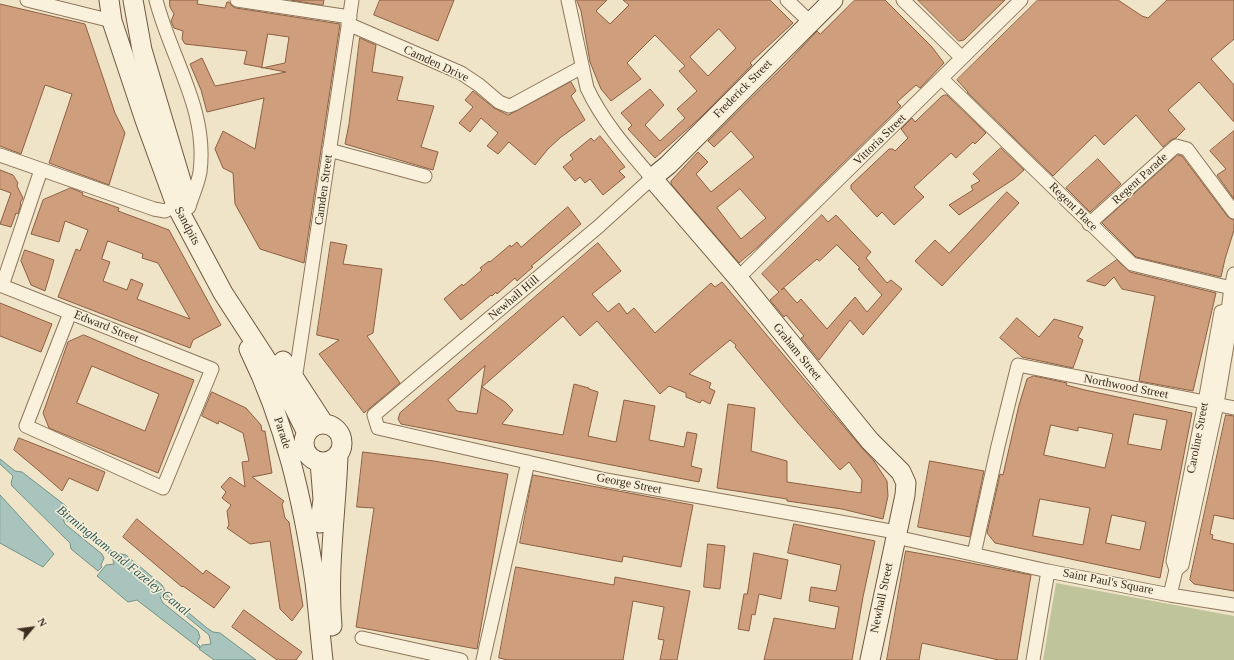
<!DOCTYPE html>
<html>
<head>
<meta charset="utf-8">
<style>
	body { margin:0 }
	#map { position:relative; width:1234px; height:660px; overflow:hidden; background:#f0e4c8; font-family:"Times New Roman",serif }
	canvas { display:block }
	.north { position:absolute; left:12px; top:608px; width:40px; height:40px; -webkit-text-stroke:3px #f7eed8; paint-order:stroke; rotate:61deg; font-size:11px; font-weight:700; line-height:16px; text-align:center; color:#3d2e20 }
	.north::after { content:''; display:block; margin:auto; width:14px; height:18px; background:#3d2e20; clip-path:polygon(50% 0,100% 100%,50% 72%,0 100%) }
</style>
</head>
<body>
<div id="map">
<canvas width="1234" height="660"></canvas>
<div class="north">N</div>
</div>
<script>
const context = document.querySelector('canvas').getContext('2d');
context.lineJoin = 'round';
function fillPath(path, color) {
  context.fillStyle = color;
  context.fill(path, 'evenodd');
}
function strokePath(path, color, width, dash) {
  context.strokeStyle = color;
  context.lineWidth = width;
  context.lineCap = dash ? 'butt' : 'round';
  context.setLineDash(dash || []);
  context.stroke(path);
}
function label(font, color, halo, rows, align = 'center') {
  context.font = font + ' "Times New Roman",serif';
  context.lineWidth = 3;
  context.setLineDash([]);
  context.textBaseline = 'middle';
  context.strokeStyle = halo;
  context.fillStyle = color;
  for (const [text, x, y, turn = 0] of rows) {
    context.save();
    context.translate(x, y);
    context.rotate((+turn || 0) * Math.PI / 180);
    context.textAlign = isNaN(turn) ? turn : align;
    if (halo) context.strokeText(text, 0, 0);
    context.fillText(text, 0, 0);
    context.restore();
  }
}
fillPath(new Path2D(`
	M1056 583 1234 616V660H1043Z`), '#bfc49a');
const water = new Path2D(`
	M0 459 15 471 22 472 66 506 69 514 76 521 113 552 126 555 162 585 167 595 207 628 213 632 220 633 256 660H214L199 649 202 645 211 644 209 635 164 598 160 597 163 603 198 631 200 637 197 643 200 646 199 648 137 600 128 602 97 576 106 565 114 564 112 556 73 524 63 519 65 524 102 554 104 558 101 565 102 567 98 571 71 549 70 543 12 486 11 483 13 476 0 464Z
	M0 495 54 554 43 567 0 543Z`);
fillPath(water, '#a9c4bc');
strokePath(water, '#6f938a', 1);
const building = new Path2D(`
	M170 0H198L197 4 225 8 227 2H229L232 6 236 8 340 24 304 263 260 249 235 204 233 173 223 168 215 149 223 131 255 149 264 98 207 112 201 90 190 64 202 58 215 86 286 72 244 64 247 51 185 44 182 39 183 31 174 28 171 21 174 14 170 7ZM268 34 289 37 285 63 262 68Z
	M291 0H324L323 5Z
	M380 0H454L438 41 374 15Z
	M577 0H607L596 11 610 24 629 5 623 0H770L793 23 750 63 752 65 702 116 655 158 628 129 632 125 621 113 650 89 664 105 645 125 660 141 685 118 677 109 697 91 679 71 685 66 655 35 627 63 641 79 611 101 601 89 590 62 581 11ZM719 29 736 48 708 76 690 57Z
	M855 0H885L932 47 944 63 920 88 916 85 897 102 901 106 759 246 739 263 671 184V181L698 152 708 162 696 174 711 192 754 157 731 131 714 147 708 141 789 61 817 31 820 34ZM740 189 766 218 741 239 717 208Z
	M918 0H1005L964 40 959 41Z
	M1038 0H1118L1142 16 1148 18 1167 0H1234V39L1211 59 1234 85V122L1199 82 1168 110 1185 129 1176 138 1171 140 1163 147 1136 115 1104 145 1095 135 1053 176 967 92H968L957 80Z
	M0 4 85 24 115 113 125 133 109 185 49 163 72 94 45 85 21 154 0 146Z
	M360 38 376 45 372 72 403 77 397 100 434 106 421 147 438 152 433 170 345 144 349 124Z
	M571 82 576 91 571 96 585 120 561 137 548 149 535 165 509 142 498 154 487 146 498 133 481 118 470 132 459 123 473 107 465 100 473 91 494 108 508 115Z
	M947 95 986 133 975 144 973 142 956 158 951 153 914 187 924 197 894 225 882 212 877 217 851 189V185L889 149H893L895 151 908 138 901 129 912 118 915 122 942 96Z
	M1234 131V199L1217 175 1226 169 1210 151Z
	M600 136 625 167 619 171 625 177 603 195 590 179 585 183 580 177 575 181 563 167 573 159 570 155 591 138 594 141Z
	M1001 148 1024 170 1014 179 959 215 949 205 973 190 971 186 980 181 973 174Z
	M1178 155 1182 156 1228 217 1234 220V230L1225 259 1221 277 1136 257 1102 223Z
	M1098 159 1121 184 1090 212 1066 188Z
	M0 170 13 175 18 183 17 186 23 198 20 203 21 204 18 214 16 213 11 227 0 224 11 193 0 189Z
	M71 188 83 193 82 195 119 208 118 211 169 230 221 325 193 340 190 348 58 297 76 249 80 251 88 230 65 221 59 242 31 234 43 200ZM108 241 143 254 142 258 158 263 190 319 137 299 143 284 131 279 127 290 103 281 110 262 102 259Z
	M1007 192 1019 203 942 286 915 261 935 240 949 253Z
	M568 207 581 224 535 263 531 266 533 267 517 281 515 278 497 294 496 292 492 296 491 295 461 320 444 299 462 284 463 286 482 270 480 268 489 261 490 262 510 245 511 247 517 242 521 247Z
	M822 215 828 222 836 215 871 252 866 258 887 283 891 280 902 289 863 335 850 320 819 360 801 338 804 336 786 315 784 317 770 300 779 292 762 274ZM837 245 860 268 858 269 882 295 867 312 855 297 827 329 801 299 797 303 784 288 781 290 817 259 819 261Z
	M331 242 347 245 343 264 382 269 373 333 367 336 400 383 364 413 319 354 339 340 317 335Z
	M598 243 621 271 592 294 608 312 619 303 627 314 634 308 655 333 711 283 715 287 722 282 862 448 874 461 887 481 888 496 883 519 842 509 787 501V499L717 488 728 404 755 408 751 451 787 461V482L861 493 862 480 849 462 840 470 798 423 735 347 736 345 730 340 689 374 711 383 709 388 715 391 710 404 702 400 700 403 686 397V393L669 386 660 394 597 321 580 336 563 316 482 387 505 402 513 410 502 424 563 435 574 384 589 388V389L598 392 588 436 616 442 624 400 655 406 649 440 684 447 687 432 697 434 691 466 702 469 699 482 401 424 398 419 400 413ZM485 366 477 414 457 411 448 400Z
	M25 250 54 260 45 291 31 285 21 261Z
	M1117 260 1130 272 1216 293 1193 391 1139 381 1155 296 1122 289 1114 277 1105 286 1087 281Z
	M0 303 52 324 41 352 0 336Z
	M1017 318 1039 337 1054 319 1083 327 1078 337 1083 340 1073 368 1022 357 1000 338Z
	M84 335 140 359 194 380 158 473 49 428 43 413 68 342ZM92 366 159 394 145 431 77 403Z
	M1034 376 1067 383 1066 385 1085 390 1192 413 1160 578 995 543 987 533 1000 474 1003 475 1019 405 1027 379ZM1134 414 1167 420 1161 450 1128 444ZM1051 425 1078 431V427L1113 434 1105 468 1044 455ZM1040 499 1090 508 1083 545 1033 536ZM1112 515 1146 522 1140 550 1106 543Z
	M212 392 246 408 261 425 262 431H265L272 473 252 477 284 501 282 504 285 518 289 522 303 606 292 621 280 609 270 541 250 544 227 528 229 525 227 511 231 505 222 498 226 492 221 487 230 477 245 487 242 462 249 461 243 433 219 421 218 424 202 416Z
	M1226 415 1234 416V519L1214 515 1210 534 1213 535 1212 539 1234 544V591L1194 584 1190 580Z
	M19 438 105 472 98 491 69 478 62 491 38 470 14 450Z
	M363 452 434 461 508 474 477 649 356 627 374 508 357 507Z
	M930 461 984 471 970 537 918 527Z
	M533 475 693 505 681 567 623 556 622 562 520 543Z
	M137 519 203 574 206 570 230 587 214 608 183 586 182 587 123 537Z
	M794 524 875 541 863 597 852 660H764L774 618 835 629 839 607 809 601 811 587 836 591 841 565 788 553Z
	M708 544 725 546 720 589 704 587Z
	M906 551 951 559 1031 575 1017 660H999L922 643 919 660H887Z
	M754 553 788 560 781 599 759 594 755 615 752 614 749 631 738 629 744 594H747Z
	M516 567 614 585 615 577 690 591 677 660H660L664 640 658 639 664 607 633 601 623 660H508L499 658Z
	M244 610 302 652 296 660H277L232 627Z`);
fillPath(building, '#cf9f7d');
strokePath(building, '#8d5f41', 1);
const street = new Path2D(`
	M27 0 112 21
	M156 0C171 59 208 109 200 172 198 184 192 196 189 207
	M237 0 350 17
	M568 0 587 88C603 122 628 150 652 178L598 227 374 415 378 428 606 480 896 532
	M787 0 810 22
	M903 0 962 58
	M348 24 461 73 479 85 499 102 509 106 514 104 582 67
	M942 79 1132 264 1231 288
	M329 150 425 176
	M0 155 154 209 165 211 176 205
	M1089 224 1176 146 1187 149 1234 212
	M738 278 1021 0
	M0 285 212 369 163 488 26 426 70 313
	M2 286 41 170
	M295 380 352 0
	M896 537 1048 571 1170 595 1234 605
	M974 554 998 446 1018 365 1234 408
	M1176 570 1182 565 1217 404 1232 315 1228 310 1231 288 1234 274
	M1170 595 1176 570 1173 561 1205 402 1221 312 1228 310
	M362 638 461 660
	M483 660 528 462
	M1033 660 1048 571`);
const secondary = new Path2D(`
	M109 0 112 21 145 120 176 205 223 293 284 387 307 433
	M133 0 142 50 187 201
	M833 0 668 165 652 178 738 278 870 441 901 472 906 483 905 495 870 660
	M249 349C285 422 303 501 315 582 318 608 320 634 323 660
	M283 361 324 424
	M304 443a19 19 0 1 1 38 0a19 19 0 1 1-38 0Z
	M320 462 323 499 320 523
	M332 626C327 569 336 513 338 456`);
strokePath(street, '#8d765c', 15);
strokePath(secondary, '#6f573f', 21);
strokePath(street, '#faf1dc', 13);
strokePath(secondary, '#faf1dc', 19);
label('12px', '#3d2e20', '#f7eed8', [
	["Camden Drive",436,64,25],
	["Frederick Street",743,89,-45],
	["Vittoria Street",880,140,-44],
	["Regent Parade",1140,179,-42],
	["Camden Street",324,190,-82],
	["Regent Place",1073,207,45],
	["Sandpits",187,226,62],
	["Newhall Hill",514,298,-40],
	["Edward Street",106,327,22],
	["Graham Street",797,352,51],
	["Northwood Street",1126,387,11],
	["Parade",282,433,72],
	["Caroline Street",1198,438,-79],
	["George Street",629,484,11],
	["Saint Paul's Square",1108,582,11],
	["Newhall Street",882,598,-78]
]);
label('italic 13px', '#2f5d5a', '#f7eed8', [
	["Birmingham and Fazeley Canal",123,561,39]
]);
</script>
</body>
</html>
